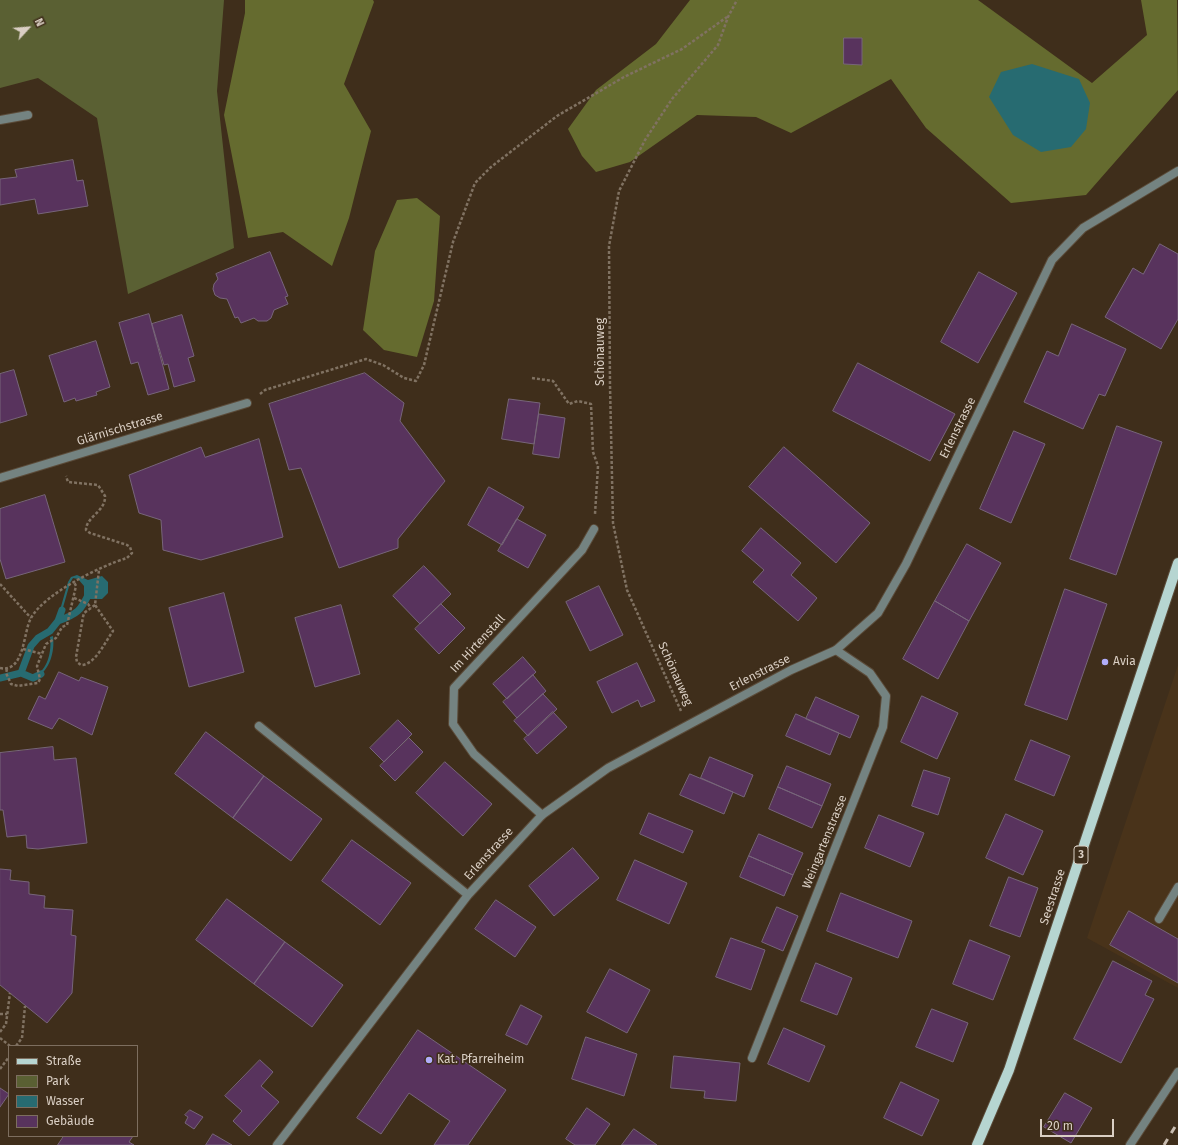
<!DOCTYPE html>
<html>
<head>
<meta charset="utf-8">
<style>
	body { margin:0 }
	#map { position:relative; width:1178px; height:1145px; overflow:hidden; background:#3f2e1b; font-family:"Fira Sans",sans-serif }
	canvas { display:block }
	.legend { position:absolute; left:8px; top:1045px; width:130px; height:92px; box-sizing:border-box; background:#3f2e1b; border:1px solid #7d6e5f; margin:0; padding:5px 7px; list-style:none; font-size:12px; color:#dacfc4 }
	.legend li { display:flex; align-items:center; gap:8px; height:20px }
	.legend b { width:20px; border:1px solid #7d6e5f }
	.north { position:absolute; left:8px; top:8px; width:40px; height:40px; -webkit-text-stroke:3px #3f2e1b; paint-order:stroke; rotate:64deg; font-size:11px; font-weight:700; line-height:16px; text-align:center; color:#dacfc4 }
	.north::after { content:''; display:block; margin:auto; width:14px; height:18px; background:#dacfc4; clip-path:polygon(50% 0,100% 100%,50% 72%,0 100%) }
	.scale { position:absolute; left:1040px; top:1119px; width:74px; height:18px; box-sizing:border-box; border:2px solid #dacfc4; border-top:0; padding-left:5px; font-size:12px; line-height:14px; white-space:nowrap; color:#dacfc4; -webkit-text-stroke:3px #3f2e1b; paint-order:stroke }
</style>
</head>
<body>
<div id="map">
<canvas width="1178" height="1145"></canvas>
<ul class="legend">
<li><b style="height:5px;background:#b6d5d1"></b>Straße</li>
<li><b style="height:11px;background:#5a6033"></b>Park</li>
<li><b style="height:11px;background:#276b71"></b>Wasser</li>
<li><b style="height:11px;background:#58335d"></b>Gebäude</li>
</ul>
<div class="north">N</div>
<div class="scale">20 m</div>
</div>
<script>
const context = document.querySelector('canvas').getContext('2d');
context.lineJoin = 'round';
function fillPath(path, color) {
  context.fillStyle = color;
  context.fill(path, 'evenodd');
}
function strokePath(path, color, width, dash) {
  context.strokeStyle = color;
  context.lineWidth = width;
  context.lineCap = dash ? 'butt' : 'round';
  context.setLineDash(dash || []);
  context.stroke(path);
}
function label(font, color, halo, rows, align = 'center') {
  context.font = font + ' "Fira Sans",sans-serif';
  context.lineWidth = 3.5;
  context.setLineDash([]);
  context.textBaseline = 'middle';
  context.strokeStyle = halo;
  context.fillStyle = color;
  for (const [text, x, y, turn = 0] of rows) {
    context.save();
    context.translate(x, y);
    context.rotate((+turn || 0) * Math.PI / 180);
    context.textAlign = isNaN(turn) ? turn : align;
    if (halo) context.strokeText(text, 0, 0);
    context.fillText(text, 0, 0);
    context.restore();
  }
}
fillPath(new Path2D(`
	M1178 665V988L1087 938Z`), '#49331a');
fillPath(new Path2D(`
	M0 0H224L217 91 234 248 128 294 97 118 38 78 0 88Z`), '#5a6033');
fillPath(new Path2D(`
	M245 0H373L374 2 344 84 371 131 349 218 332 266 283 232 248 238 224 115 245 13Z
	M690 0H978L1092 83 1147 35 1141 0H1177L1178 90 1086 195 1011 203 926 128 891 79 791 133 756 117 697 115 630 162 596 172 582 156 568 129 596 90 656 44Z
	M417 198 440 216 434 301 417 357 384 350 363 330 375 251 397 200Z`), '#656b2f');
fillPath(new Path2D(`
	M1032 64 1079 79 1090 103 1086 129 1071 147 1041 152 1013 135 989 97 1001 72Z
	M77 575 88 580 102 576 108 582V593L102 599H90L87 602 84 600V586L78 579 73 578 70 583 60 618 58 617 68 582 71 577Z
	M53 636C55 652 50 670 35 679L34 675C48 672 52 649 50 637Z`), '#276b71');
strokePath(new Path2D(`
	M58 621C77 614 81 611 89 593
	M21 673 33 678 41 674
	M0 678 21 673 31 646 38 638 50 631 58 621 62 610`), '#276b71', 7);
const building = new Path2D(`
	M844 38H862V65L844 64Z
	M73 160 77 181 83 180 88 206 38 214 35 199 0 205V179L17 177 15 170Z
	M1160 244 1178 254V319L1161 349 1105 317 1133 268 1143 274Z
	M270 252 288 296 285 297 288 304 274 310 271 318 267 321H258L254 318 241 323 238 317 235 318 227 299 220 298 215 295 213 289 214 284 218 279 216 274Z
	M979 272 1017 293 978 363 941 342Z
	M149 314 169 389 148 395 138 362 131 364 119 323Z
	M182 315 194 356 188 358 195 381 174 387 168 364 164 365 152 324Z
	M1072 324 1126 349 1105 396 1099 394 1083 429 1024 402 1047 351 1058 356Z
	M96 341 110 387 96 392 97 395 76 401 75 398 64 402 49 356Z
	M858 363 955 414 930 461 833 411Z
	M14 370 27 415 0 423V374Z
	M365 373 404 403 400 421 445 481 398 539V548L339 568 301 468 289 470 269 404Z
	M509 399 540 403 534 444 502 439Z
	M539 414 565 418 559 458 533 454Z
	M1117 426 1162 442 1116 575 1070 559Z
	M1014 431 1045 444 1011 523 980 509Z
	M259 439 283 537 201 560 163 550 161 520 139 513 129 475 201 447 205 457Z
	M784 447 870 523 836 563 749 487Z
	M489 487 524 507 502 545 468 525Z
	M45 495 65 562 6 579 0 559V509Z
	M517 519 546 535 528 568 498 551Z
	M761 528 801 563 791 575 817 598 798 621 753 582 764 570 742 551Z
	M967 544 1001 563 969 621 935 601Z
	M424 566 451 594 420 624 393 596Z
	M599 586 623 635 590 651 566 602Z
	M1065 589 1107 604 1067 720 1025 705Z
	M224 593 244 672 189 687 169 608Z
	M935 601 969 621 938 679 903 659Z
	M441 604 465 628 439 654 415 629Z
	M341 605 360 674 315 687 295 618Z
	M523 657 536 672 507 699 493 684Z
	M637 663 655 701 641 707 638 700 612 713 597 682Z
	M59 672 79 681 81 677 108 687 92 735 59 718 52 729 28 719 39 696 45 699Z
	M533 675 546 691 517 718 503 702Z
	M543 694 557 709 528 736 514 721Z
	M922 696 958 713 937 759 901 742Z
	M816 697 859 716 850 738 806 719Z
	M553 712 567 727 537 754 524 739Z
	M796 714 839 733 830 755 786 736Z
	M398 720 412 734 384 762 370 748Z
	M206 732 264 776 233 818 175 774Z
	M409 738 423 752 395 781 380 766Z
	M1031 740 1070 756 1054 796 1015 780Z
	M53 747 54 760 76 758 87 843 38 849 27 848 26 835 7 837 3 810H0V753Z
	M710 757 753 775 744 797 701 778Z
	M445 762 492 804 463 836 416 793Z
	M787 766 831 784 822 806 778 787Z
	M924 770 950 778 938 815 912 806Z
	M690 774 733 792 724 814 680 795Z
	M264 776 322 819 291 861 233 818Z
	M778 787 822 806 812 828 769 809Z
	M649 813 693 831 683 853 640 834Z
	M1006 814 1043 831 1023 875 986 858Z
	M879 815 924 833 910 867 865 848Z
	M759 834 803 853 793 875 749 856Z
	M352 840 411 883 380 925 322 881Z
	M573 848 599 878 554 916 529 886Z
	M749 856 793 875 784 896 740 877Z
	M635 860 687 883 669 924 617 900Z
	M0 869 11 870 10 880 29 882V894L45 896 44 908 73 910 71 935 76 936 72 993 47 1023 0 985Z
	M1009 877 1038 888 1020 937 990 926Z
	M841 893 912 921 898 958 827 931Z
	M227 899 285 942 254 984 196 940Z
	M496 900 536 927 515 957 475 929Z
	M777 907 798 916 783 951 762 942Z
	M1129 911 1178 939V983L1110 945Z
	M731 938 765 950 751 990 716 977Z
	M970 940 1010 956 993 1000 953 984Z
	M285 942 343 985 312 1027 254 984Z
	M1113 961 1152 981 1145 995 1154 999 1121 1063 1074 1039Z
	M816 963 852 978 837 1015 801 1001Z
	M610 969 650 990 627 1033 587 1012Z
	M521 1005 542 1016 527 1045 506 1035Z
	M932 1009 968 1023 953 1062 916 1047Z
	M784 1028 825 1046 809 1082 768 1064Z
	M418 1030 506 1090 468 1145H434L450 1121 409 1093 381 1134 357 1118Z
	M586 1037 637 1054 624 1096 572 1079Z
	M674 1056 740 1063 736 1101 704 1098 705 1091 671 1088Z
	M260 1060 273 1072 261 1086 279 1102 249 1136 233 1121 242 1111 225 1096Z
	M901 1082 939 1100 922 1136 884 1118Z
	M0 1088 9 1094 0 1107Z
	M1065 1093 1092 1108 1071 1143 1044 1127Z
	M587 1108 610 1124 595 1145H575L566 1139Z
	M190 1110 203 1117 194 1129 185 1123 188 1117 185 1115Z
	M634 1129 657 1145H622Z
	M213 1134 232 1145H206Z
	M64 1136H133L129 1142 134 1145H58Z`);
fillPath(building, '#58335d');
strokePath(building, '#77657a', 1);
const lane = new Path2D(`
	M0 120 28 115
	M542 815 474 754 453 724 454 688 582 550 594 529
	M1159 919 1178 887
	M752 1058 883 727 886 696 870 673 836 650
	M1130 1145 1178 1072`);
const street = new Path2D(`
	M0 478 247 403
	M259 726 468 895
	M277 1145 468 895 542 815 608 768 791 670 836 650 878 613 906 564 1052 260 1083 228 1178 171`);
const primary = new Path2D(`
	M977 1145 1009 1070 1178 563`);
strokePath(lane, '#5b4b39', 10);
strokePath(street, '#5b4b39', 10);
strokePath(primary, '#5b4b39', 12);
strokePath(new Path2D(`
	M532 378 553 381 569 404 578 401 591 404 593 452 598 466 595 514
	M260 394 265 390 366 359 383 365 404 378 416 381 424 365 453 242 475 183 491 167 557 116 624 77 682 49 727 17
	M0 584 31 618
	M74 598 88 604 91 608
	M95 605 84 613 83 617 76 657 77 662 81 665C95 665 105 642 113 631L95 605 99 570
	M23 649 42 654
	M0 668C25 673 23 632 31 618 44 594 100 566 127 558L132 553 130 547 127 545 90 533 86 530C86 517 106 511 105 496L98 485 68 482 66 476
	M7 669 6 673 11 684 18 686 38 683 40 679 37 666 46 644 56 638 62 627 67 625 76 586 74 582
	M681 711 627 590 613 523 610 385 609 246 619 191 645 140 672 99 718 45 728 17 737 0
	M0 1014H7
	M0 1032 6 1024 10 993
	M0 1038 10 1046
	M16 1046 22 1038 25 1006
	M0 1069 9 1057`), '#807262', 2.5, [3, 2]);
strokePath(lane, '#748381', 8);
strokePath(street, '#748381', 8);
strokePath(primary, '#b6d5d1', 10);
strokePath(new Path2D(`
	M1164 1145 1178 1122`), '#c8bcb0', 3, [7, 7]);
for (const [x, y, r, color] of [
	[1105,662,4,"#b1adfa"],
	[429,1060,4,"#b1adfa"]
]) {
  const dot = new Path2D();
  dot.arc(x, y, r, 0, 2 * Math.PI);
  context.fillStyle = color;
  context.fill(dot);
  strokePath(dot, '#3f2e1b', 1.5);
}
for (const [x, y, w] of [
	[1081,855,14]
]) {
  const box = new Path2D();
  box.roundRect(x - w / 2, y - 9, w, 18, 3);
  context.fillStyle = '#3f2e1b';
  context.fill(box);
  strokePath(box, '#dacfc4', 1);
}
label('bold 11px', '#dacfc4', null, [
	["3",1081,855]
]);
label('12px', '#dacfc4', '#3f2e1b', [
	["Schönauweg",601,352,-90],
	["Erlenstrasse",958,428,-64],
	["Glärnischstrasse",120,429,-17],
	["Im Hirtenstall",478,644,-47],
	["Erlenstrasse",760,673,-27],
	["Schönauweg",675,674,66],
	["Weingartenstrasse",825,842,-68],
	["Erlenstrasse",489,854,-48],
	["Seestrasse",1053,897,-72]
]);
label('12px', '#dacfc4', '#3f2e1b', [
	["Avia",1113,662],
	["Kat. Pfarreiheim",437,1060]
], 'left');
</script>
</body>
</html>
